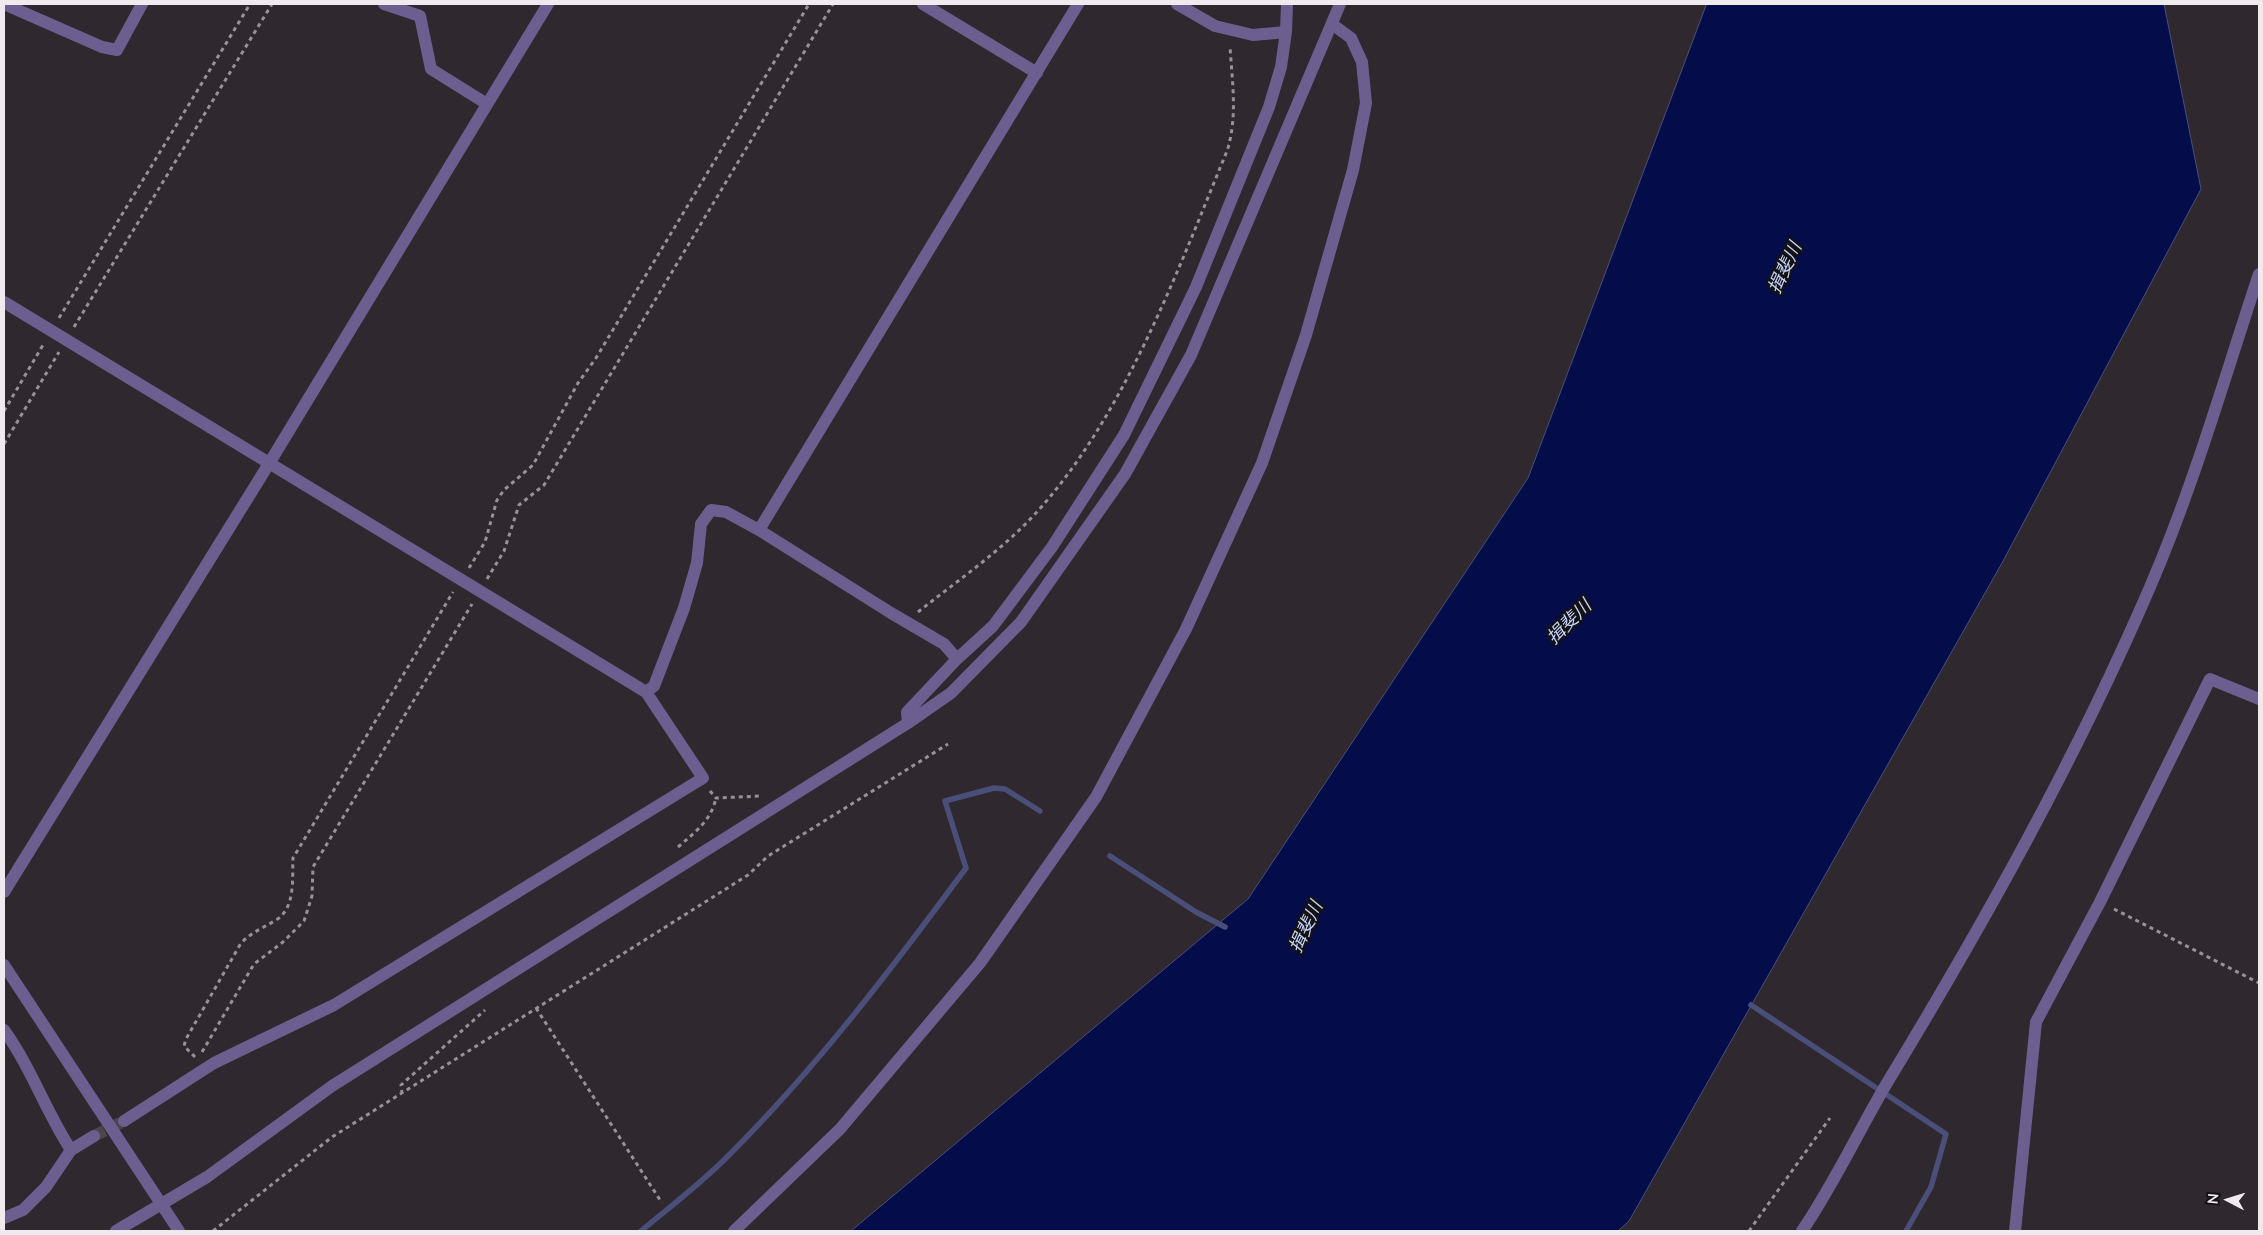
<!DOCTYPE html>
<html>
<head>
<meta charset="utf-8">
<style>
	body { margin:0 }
	#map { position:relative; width:2263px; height:1235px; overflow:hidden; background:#2f282f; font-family:Lato,sans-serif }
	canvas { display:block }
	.frame { position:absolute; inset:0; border:5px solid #eeeaee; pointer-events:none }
	.north { position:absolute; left:2203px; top:1175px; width:50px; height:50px; -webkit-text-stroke:4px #151215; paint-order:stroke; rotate:275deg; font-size:14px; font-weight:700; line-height:20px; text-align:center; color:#eeeaee }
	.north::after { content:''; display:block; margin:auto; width:18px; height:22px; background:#eeeaee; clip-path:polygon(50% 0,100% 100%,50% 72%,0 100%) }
</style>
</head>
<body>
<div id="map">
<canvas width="2263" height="1235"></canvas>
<div class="frame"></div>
<div class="north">N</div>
</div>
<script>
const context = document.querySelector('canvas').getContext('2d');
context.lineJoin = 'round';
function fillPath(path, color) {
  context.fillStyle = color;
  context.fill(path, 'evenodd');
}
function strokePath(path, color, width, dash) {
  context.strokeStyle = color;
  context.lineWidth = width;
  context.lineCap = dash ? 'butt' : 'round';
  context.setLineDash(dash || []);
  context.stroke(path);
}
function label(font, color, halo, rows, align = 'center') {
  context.font = font + ' Lato,"Noto Sans JP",sans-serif';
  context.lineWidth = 4.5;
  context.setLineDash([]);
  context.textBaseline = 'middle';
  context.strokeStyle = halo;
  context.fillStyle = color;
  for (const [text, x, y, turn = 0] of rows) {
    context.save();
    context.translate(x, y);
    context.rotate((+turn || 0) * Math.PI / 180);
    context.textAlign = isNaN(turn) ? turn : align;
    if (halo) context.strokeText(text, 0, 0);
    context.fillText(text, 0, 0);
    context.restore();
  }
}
const water = new Path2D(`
	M1707 4H2164L2201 189 2002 563 1629 1221 1618 1231H851L1248 899 1528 478Z`);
fillPath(water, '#040d49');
strokePath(water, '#4a4f7a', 1);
strokePath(new Path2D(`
	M1110 856 1196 912 1225 927
	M1751 1005 1946 1134 1931 1187 1906 1231
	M641 1231C671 1206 703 1182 730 1154 817 1067 893 967 966 868L945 801 994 788 1005 789 1040 811`), '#4a4f7a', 5.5);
strokePath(new Path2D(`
	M94 1136 124 1121`), '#4c454c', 12, [12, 6]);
strokePath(new Path2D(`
	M59 318 250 4
	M74 327 272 4
	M4 411 43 345
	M4 444 59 352
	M469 568 485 542 497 500 504 490 533 465 578 383 596 358 809 4
	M487 579 504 551 519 505 544 485 833 4
	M918 612C957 581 1001 551 1035 514 1124 417 1177 272 1227 151 1238 117 1232 81 1230 46
	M710 791 716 798 761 796
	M678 847C695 832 711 821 716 798
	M2114 909 2259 983
	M536 1008 662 1203
	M202 1052 254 964 283 942 304 921 312 896 313 867 472 604
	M195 1057 184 1046 186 1039 241 943C252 932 263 928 276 920 296 908 292 878 293 858L453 592
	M402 1094 401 1085 485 1010
	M213 1231 332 1137 748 875 768 856 948 744
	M1749 1231 1830 1118`), '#989298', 3, [4, 4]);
strokePath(new Path2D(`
	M4 4 102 47 117 50 142 4
	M384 4 420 16 431 69 487 104
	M923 4 1037 73
	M1177 4 1215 26 1253 35 1286 32
	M4 302 646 692 703 778 334 1005 214 1063 124 1121
	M759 530 1078 4
	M957 659 993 626 1052 547 1124 435 1196 287 1269 107 1281 67 1286 32 1287 4
	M646 692 654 686 684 608 697 563 701 524 711 510 726 512 759 530 891 613 944 644 957 659 907 712 908 723
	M4 892 270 462 548 4
	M4 965 179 1231
	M4 1030C31 1067 46 1112 71 1150
	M4 1218 23 1210 46 1187 71 1150 94 1136
	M116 1231 207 1177 332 1086 908 723 951 693 1021 622 1125 474 1191 355 1340 4
	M734 1231 840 1129 980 963 1096 797 1186 629 1262 463 1306 335 1353 170 1366 103 1362 62 1351 38 1332 24
	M1802 1231C1834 1184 1858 1132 1887 1083 1984 923 2076 759 2150 587 2194 485 2224 379 2259 274
	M2015 1231 2036 1022 2100 902 2210 679 2259 699`), '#6c5f90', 12);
label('italic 18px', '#c3d3f9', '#151215', [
	["揖斐川",1785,268,-65],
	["揖斐川",1569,622,-45],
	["揖斐川",1306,927,-65]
]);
</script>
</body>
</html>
